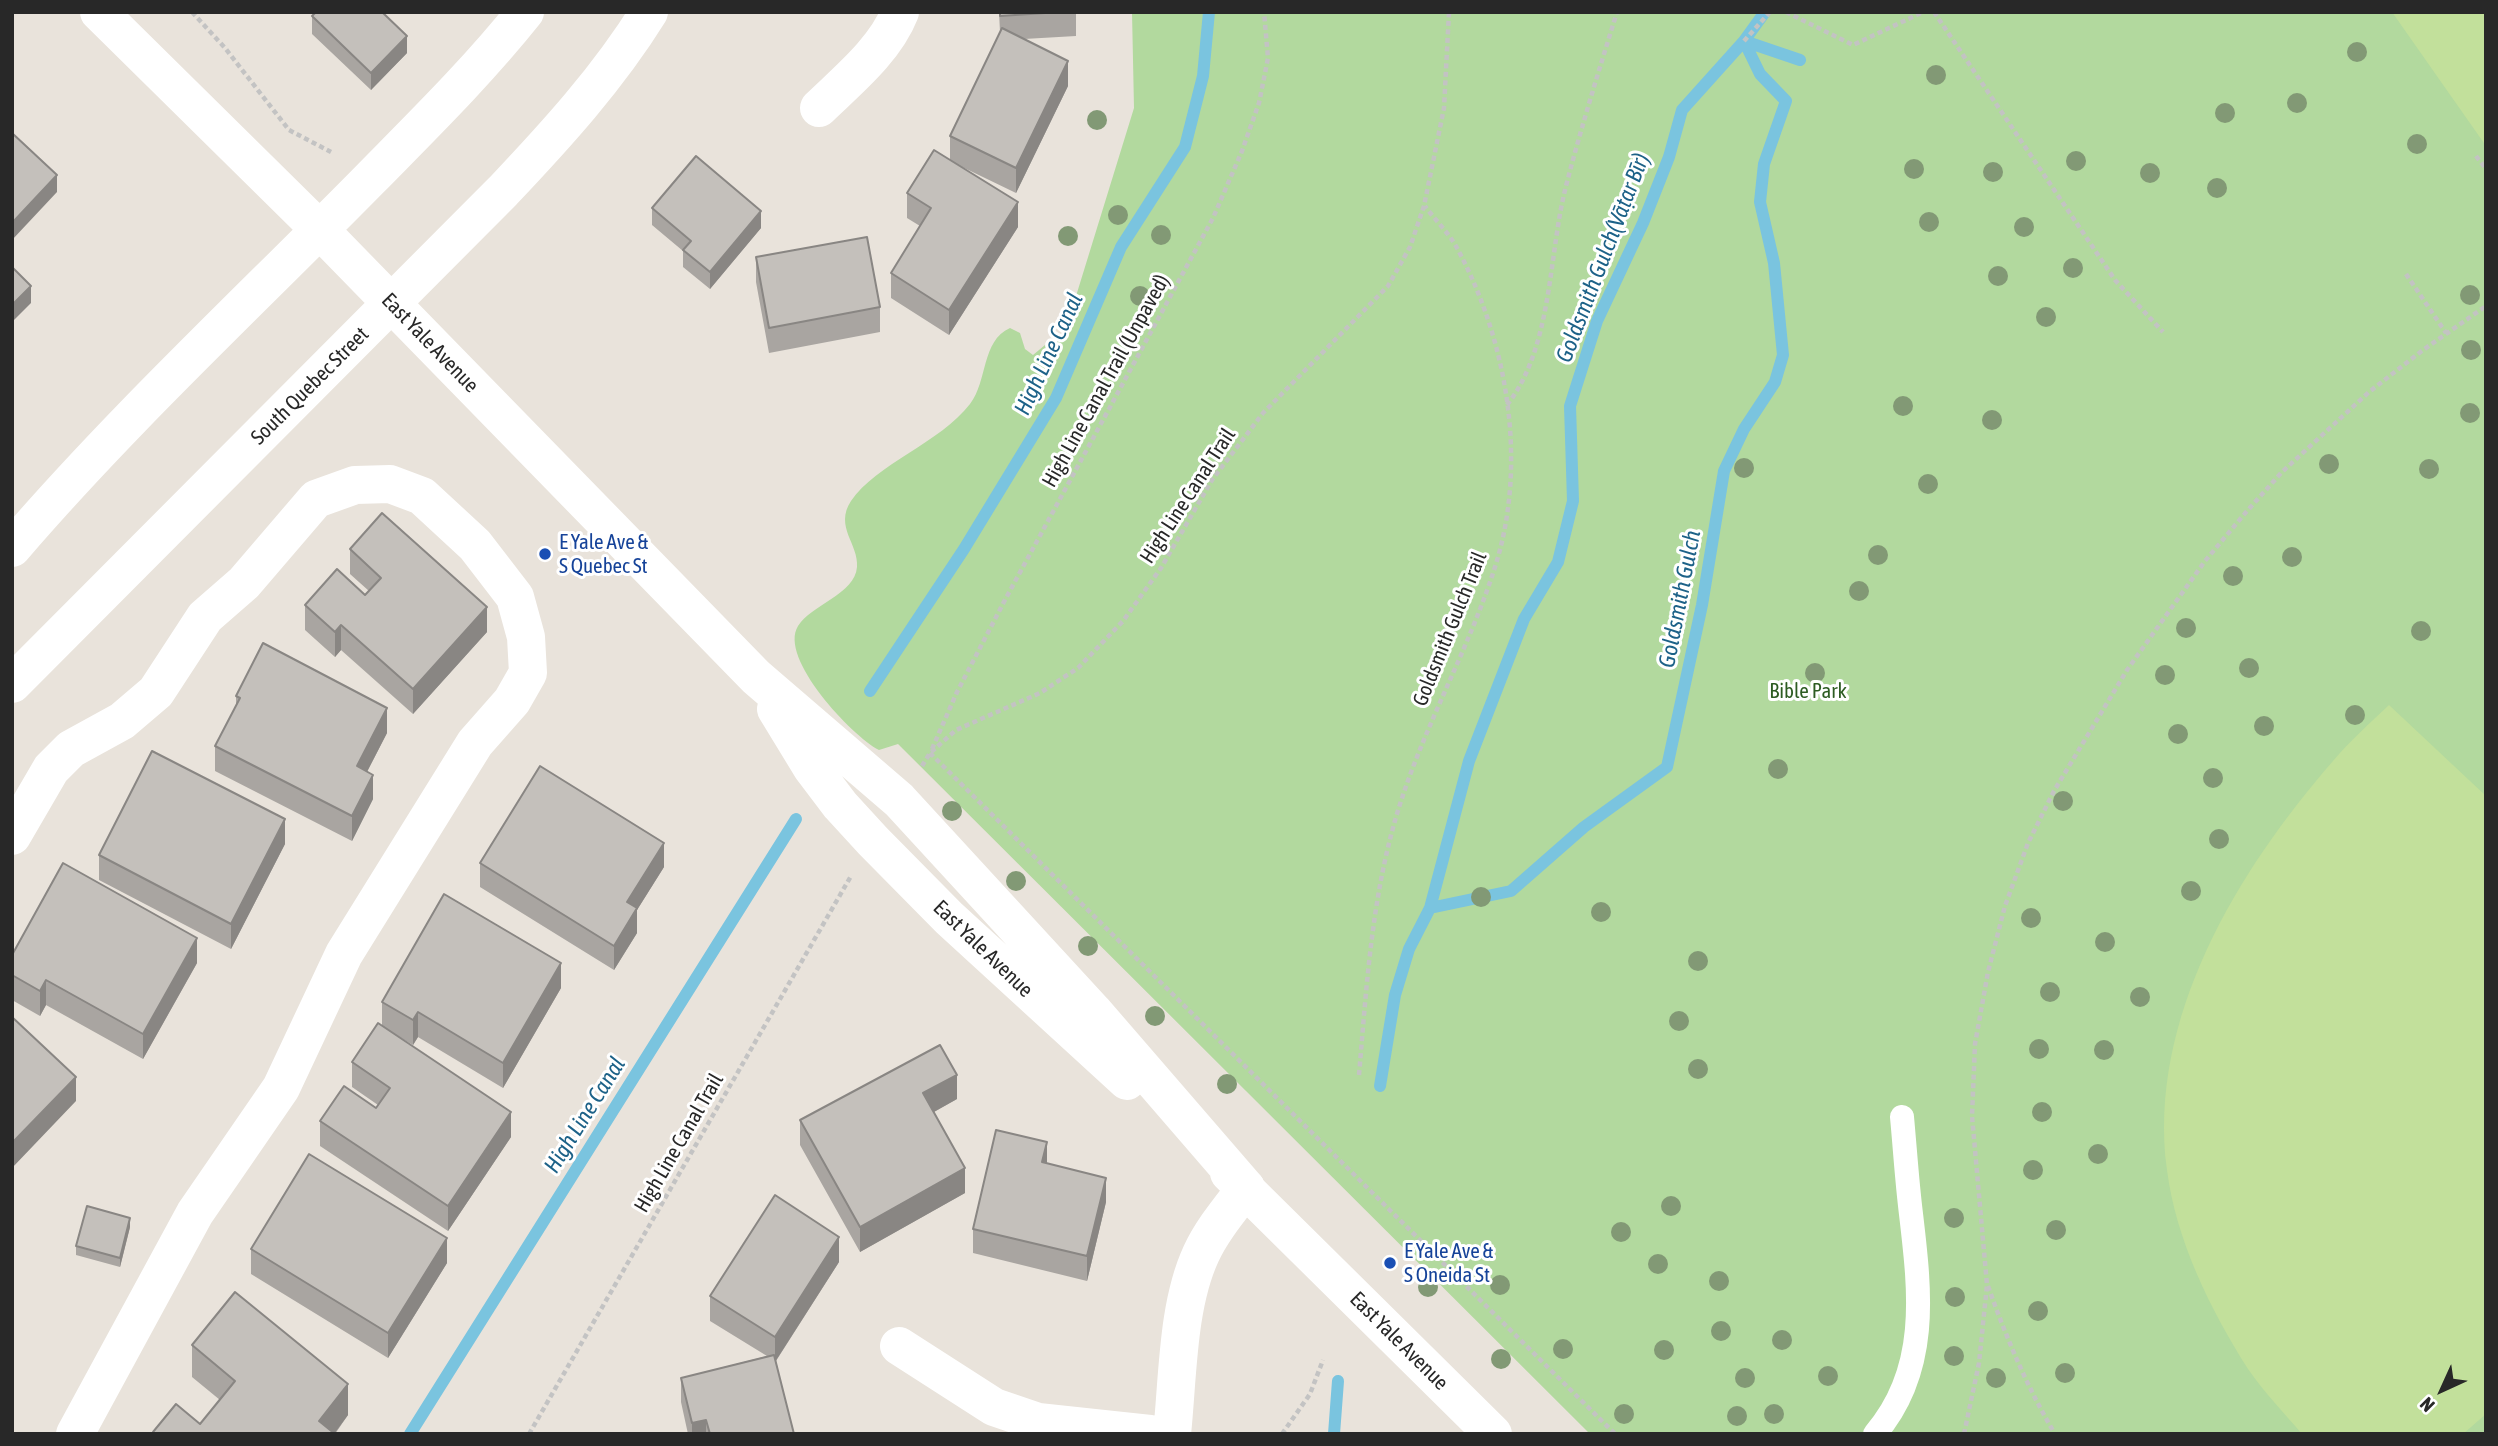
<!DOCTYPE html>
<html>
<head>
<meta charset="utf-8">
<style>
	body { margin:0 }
	#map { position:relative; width:2498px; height:1446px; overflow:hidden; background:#e9e3db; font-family:"Asap Condensed",sans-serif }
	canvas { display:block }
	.frame { position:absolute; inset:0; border:14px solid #282828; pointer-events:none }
	.north { position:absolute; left:2407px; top:1355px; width:70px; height:70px; -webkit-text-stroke:5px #fff; paint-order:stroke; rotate:225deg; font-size:19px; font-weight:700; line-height:28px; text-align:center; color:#282828 }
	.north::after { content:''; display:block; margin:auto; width:24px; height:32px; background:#282828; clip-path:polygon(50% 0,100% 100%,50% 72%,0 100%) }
</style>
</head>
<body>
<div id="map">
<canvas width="2498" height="1446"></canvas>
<div class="frame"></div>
<div class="north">N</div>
</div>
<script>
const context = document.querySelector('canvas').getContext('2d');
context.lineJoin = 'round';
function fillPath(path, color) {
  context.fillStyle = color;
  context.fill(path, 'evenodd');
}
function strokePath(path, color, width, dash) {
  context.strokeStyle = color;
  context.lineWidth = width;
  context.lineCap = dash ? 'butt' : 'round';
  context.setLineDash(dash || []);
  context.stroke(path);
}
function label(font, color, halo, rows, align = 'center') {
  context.font = font + ' "Asap Condensed",sans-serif';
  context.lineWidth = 6;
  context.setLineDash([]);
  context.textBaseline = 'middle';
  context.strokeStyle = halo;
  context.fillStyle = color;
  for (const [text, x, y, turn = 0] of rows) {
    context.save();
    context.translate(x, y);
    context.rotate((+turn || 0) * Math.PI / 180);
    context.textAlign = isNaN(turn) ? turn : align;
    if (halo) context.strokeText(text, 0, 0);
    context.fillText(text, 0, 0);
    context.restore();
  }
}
fillPath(new Path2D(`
	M1132 12H2486V1434H1590L898 744 879 750C852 736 778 658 798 626 811 605 855 594 857 567 859 544 834 527 851 501 876 464 940 443 970 404 988 381 981 341 1010 328L1020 333 1025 349 1033 355 1045 345 1064 335 1134 108Z`), '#b2d99e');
fillPath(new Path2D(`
	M2392 12H2486V146Z
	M2389 705 2486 796V1414L2463 1434H2302C2284 1413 2264 1392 2248 1369 2210 1309 2176 1240 2167 1170 2147 1019 2238 870 2333 761 2350 741 2370 723 2389 705Z`), '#c2e09b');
strokePath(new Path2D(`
	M1744 41 1800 60
	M870 691 964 549 1056 398 1121 247 1185 147 1203 76 1209 12
	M1430 908 1511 891 1584 827 1667 767 1702 605 1724 471 1744 429 1775 382 1783 355 1774 263 1760 202 1764 164 1786 101 1760 74 1744 41
	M1380 1086 1395 995 1409 949 1430 908 1469 761 1524 619 1558 562 1573 501 1570 406 1597 321 1643 223 1669 157 1682 110 1744 41 1765 12
	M410 1434 796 819
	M1334 1434 1338 1381`), '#7ac4df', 12);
strokePath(new Path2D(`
	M192 12 225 48 289 130 331 152
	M1786 12 1853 45 1923 12
	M1934 12 2115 280 2163 332
	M1744 41 1770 12
	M2476 156 2486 169
	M2406 274 2446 333
	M1507 405C1553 346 1548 256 1566 186 1581 128 1599 70 1617 12
	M932 749 957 692 1006 598 1213 218 1242 151 1259 103 1268 58 1264 12
	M930 753 1615 1434
	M922 766 930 753 956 730 1040 693 1078 668 1123 621 1161 568 1212 480 1263 413 1388 286 1410 247 1424 206 1444 108 1449 12
	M1359 1075C1367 982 1372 888 1402 798 1428 719 1470 646 1495 567 1528 464 1508 342 1457 248 1449 233 1435 220 1425 206
	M1988 1286C2006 1337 2027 1387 2055 1434
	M529 1434 851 876
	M1282 1434 1310 1394 1323 1360
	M1964 1434 1979 1363 1987 1285 1972 1116 1975 1044 1988 972 2005 906 2028 843 2054 791 2127 670 2205 561 2247 511 2282 472 2369 392 2423 350 2486 306`), '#c3c3c3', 4.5, [5, 3.5]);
strokePath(new Path2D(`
	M1875 1434C1930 1370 1920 1291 1911 1214 1907 1182 1905 1149 1902 1117`), '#fff', 24);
strokePath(new Path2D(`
	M819 108C848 80 885 50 900 12
	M12 836 51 769 71 749 122 721 156 692 205 617 244 583 316 499 355 485 390 484 422 496 475 545 515 597 526 637 528 673 512 701 475 743 344 954 281 1088 195 1213 75 1434
	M899 1346 994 1407 1038 1422 1150 1434
	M1172 1434C1178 1377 1177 1306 1201 1254 1212 1230 1230 1209 1246 1188`), '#fff', 38);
strokePath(new Path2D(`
	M99 12 320 230 756 677 899 800 1093 1011 1246 1188
	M12 548C124 418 250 301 370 179 423 125 478 71 525 12
	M12 684 503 191C556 135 608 78 649 12
	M776 709 812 768 840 805 873 841 949 918 1127 1081
	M1229 1173 1493 1434`), '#fff', 38);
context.fillStyle = '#829975';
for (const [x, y] of [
	[2357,52],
	[1936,75],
	[2297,103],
	[2225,113],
	[1097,120],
	[2417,144],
	[2076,161],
	[1914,169],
	[1993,172],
	[2150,173],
	[2217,188],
	[1118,215],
	[1929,222],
	[2024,227],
	[1161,235],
	[1068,236],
	[2073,268],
	[1998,276],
	[2470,295],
	[1140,296],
	[2046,317],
	[2471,350],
	[1903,406],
	[2470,413],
	[1992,420],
	[2329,464],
	[1744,468],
	[2429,469],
	[1928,484],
	[1878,555],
	[2292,557],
	[2233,576],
	[1859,591],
	[2186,628],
	[2421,631],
	[2249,668],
	[1815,673],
	[2165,675],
	[2355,715],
	[2264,726],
	[2178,734],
	[1778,769],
	[2213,778],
	[2063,801],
	[952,811],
	[2219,839],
	[1016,881],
	[2191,891],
	[1481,897],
	[1601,912],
	[2031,918],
	[2105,942],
	[1088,946],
	[1698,961],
	[2050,992],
	[2140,997],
	[1155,1016],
	[1679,1021],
	[2039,1049],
	[2104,1050],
	[1698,1069],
	[1227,1084],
	[2042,1112],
	[2098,1154],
	[2033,1170],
	[1671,1206],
	[1954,1218],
	[2056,1230],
	[1621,1232],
	[1658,1264],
	[1719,1281],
	[1500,1285],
	[1428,1287],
	[1955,1297],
	[2038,1311],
	[1721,1331],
	[1782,1340],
	[1563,1349],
	[1664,1350],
	[1954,1356],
	[1501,1359],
	[2065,1373],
	[1828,1376],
	[1745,1378],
	[1996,1378],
	[1624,1414],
	[1774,1414],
	[1737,1416]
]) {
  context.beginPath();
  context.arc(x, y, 10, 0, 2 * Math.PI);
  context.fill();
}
fillPath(new Path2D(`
	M999 12H1076V36L1024 39 1068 86 1016 193 956 164 1018 227 949 335 891 298V273L920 226 907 218V193L950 159V136L1000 32Z
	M312 16 407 53 371 90 312 34Z
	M652 208 761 228 710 289 683 267V251L652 225Z
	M756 257 880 307V332L769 353 756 282Z
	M350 549 487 632 413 714 341 650 335 657 305 630V605L365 595 369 591 350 574Z
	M236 696 387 733 367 772 373 799 352 841 215 771V746L236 706Z
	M285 844 231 949 99 880V855Z
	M480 863 664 867 637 910V933L614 970 480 887Z
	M12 955 197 963 143 1059 46 1005 40 1016 12 1000Z
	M561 988 503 1088 418 1037 413 1045 389 1031 511 1137 448 1231 320 1146V1121L376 1108 378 1105 352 1087V1062L382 1026V1002Z
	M957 1099 934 1112 965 1193 860 1252 800 1145V1120Z
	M1047 1163 1106 1202 1087 1281 973 1253V1229Z
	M130 1227 120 1267 76 1255V1246Z
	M251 1249 447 1263 388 1358 251 1274Z
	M839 1262 776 1361 794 1434H688L681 1402V1378L767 1356 710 1321V1296Z
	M192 1345 348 1415 335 1434H153V1432L200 1424 220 1400 192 1377Z`), '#a9a5a1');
fillPath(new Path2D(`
	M407 36V53L371 90V73Z
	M1068 61V86L1016 193V168Z
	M57 175V192L12 240V223Z
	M1018 202V227L949 335V310Z
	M761 211V228L710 289V272Z
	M31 286V303L12 322V305Z
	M487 607V632L413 714V689Z
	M341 625V650L335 657V632Z
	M387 708V733L357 791V766Z
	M373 775V799L352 841V816Z
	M285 819V844L231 949V924Z
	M664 843V867L637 910V933L614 970V946L627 902Z
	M197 938V963L143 1059V1034Z
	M561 963V988L503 1088V1063Z
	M46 980V1005L40 1016V991Z
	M418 1012V1037L413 1045V1020Z
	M957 1075V1099L923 1118V1093Z
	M76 1077V1101L12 1168V1143Z
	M511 1112V1137L448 1231V1206Z
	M1047 1142V1167L1042 1162Z
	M965 1168V1193L860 1252V1227Z
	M1106 1178V1202L1087 1281V1256Z
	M130 1218V1227L120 1267V1258Z
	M839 1237V1262L775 1362V1337Z
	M447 1238V1263L388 1358V1333Z
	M348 1384V1415L334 1434 319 1421Z
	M706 1420V1434H692V1423Z`), '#898683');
const building = new Path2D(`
	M316 12H382L407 36 371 73 312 16Z
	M1000 12H1060L1000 16Z
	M1002 28 1068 61 1016 168 950 136Z
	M12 133 57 175 12 223Z
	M934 150 1018 202 949 310 891 273 931 208 907 193Z
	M696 156 761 211 710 272 683 250 691 241 652 208Z
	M867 237 880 307 769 328 756 257Z
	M12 267 31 286 12 305Z
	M382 513 487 607 413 689 341 625 335 632 305 605 337 569 365 595 381 578 350 549Z
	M263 643 387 708 357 766 373 775 352 816 215 746 240 698 236 696Z
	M152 751 285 819 231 924 99 855Z
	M540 766 664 843 627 902 637 908 614 946 480 863Z
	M63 863 197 938 143 1034 46 980 40 991 12 975V955Z
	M444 894 561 963 503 1063 418 1012 413 1020 382 1002Z
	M12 1017 76 1077 12 1143Z
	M378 1023 511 1112 448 1206 320 1121 344 1086 376 1108 390 1088 352 1062Z
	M940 1045 957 1075 923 1093 965 1168 860 1227 800 1120Z
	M996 1130 1047 1142 1042 1162 1106 1178 1087 1256 973 1229Z
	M309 1154 447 1238 388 1333 251 1249Z
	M775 1195 839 1237 775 1337 710 1296Z
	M87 1206 130 1218 120 1258 76 1246Z
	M235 1292 348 1384 319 1421 335 1434H156L153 1432 176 1404 200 1424 235 1381 192 1345Z
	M774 1355 794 1434H710L706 1420 692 1423 681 1378Z`);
fillPath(building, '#c4c0bb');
strokePath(building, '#898683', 2);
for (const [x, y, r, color] of [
	[545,554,7,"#1a4fb4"],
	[1390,1263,7,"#1a4fb4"]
]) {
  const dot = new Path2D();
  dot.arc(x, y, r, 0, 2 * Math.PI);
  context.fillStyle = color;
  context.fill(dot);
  strokePath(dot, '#fff', 2.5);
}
label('21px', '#282828', '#fff', [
	["East Yale Avenue",430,343,46],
	["High Line Canal Trail (Unpaved)",1106,381,-61],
	["South Quebec Street",310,386,-45],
	["High Line Canal Trail",1188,496,-57],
	["Goldsmith Gulch Trail",1450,629,-68],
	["East Yale Avenue",983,949,44],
	["High Line Canal Trail",679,1143,-60],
	["East Yale Avenue",1399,1341,45]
]);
label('21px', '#164399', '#fff', [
	["E Yale Ave &",559,542],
	["S Quebec St",559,566],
	["E Yale Ave &",1404,1251],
	["S Oneida St",1404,1275]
], 'left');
label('21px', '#2d5c22', '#fff', [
	["Bible Park",1808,691]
]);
label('italic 23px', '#1d6288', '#fff', [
	["Goldsmith Gulch(Vāṭar Bīr)",1603,258,-69],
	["High Line Canal",1049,354,-65],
	["Goldsmith Gulch",1680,599,-79],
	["High Line Canal",585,1115,-58]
]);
</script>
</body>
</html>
